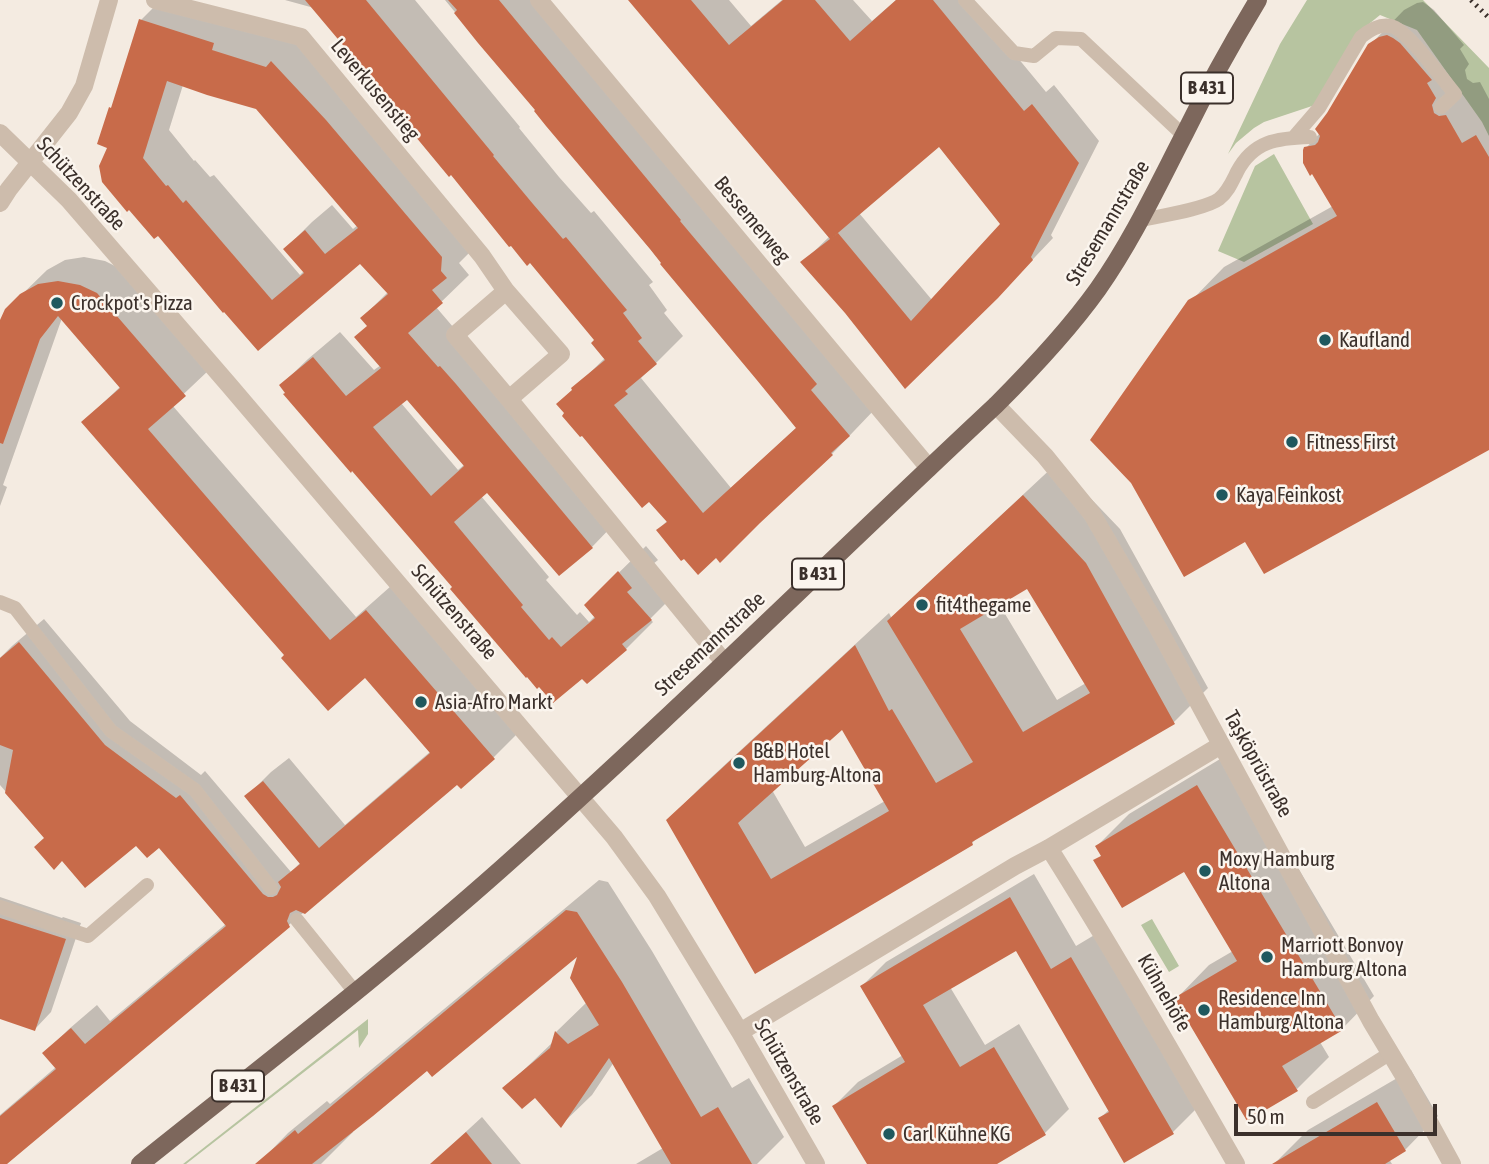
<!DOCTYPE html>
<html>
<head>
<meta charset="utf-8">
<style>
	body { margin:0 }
	#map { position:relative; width:1489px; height:1164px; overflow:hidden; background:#f4ebe1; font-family:"Asap Condensed",sans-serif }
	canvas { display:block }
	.scale { position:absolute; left:1234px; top:1104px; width:203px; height:32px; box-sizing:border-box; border:4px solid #3b302b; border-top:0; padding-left:9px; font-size:21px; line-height:24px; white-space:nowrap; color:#3b302b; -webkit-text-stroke:5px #fbf5ee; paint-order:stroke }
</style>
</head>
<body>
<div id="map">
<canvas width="1489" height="1164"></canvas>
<div class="scale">50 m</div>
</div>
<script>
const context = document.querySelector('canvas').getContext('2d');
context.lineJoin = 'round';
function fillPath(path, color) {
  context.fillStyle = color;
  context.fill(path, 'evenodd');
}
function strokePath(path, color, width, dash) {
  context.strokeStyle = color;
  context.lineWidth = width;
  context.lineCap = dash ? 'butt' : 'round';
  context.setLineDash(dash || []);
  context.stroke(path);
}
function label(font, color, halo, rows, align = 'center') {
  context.font = font + ' "Asap Condensed",sans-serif';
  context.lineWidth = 5;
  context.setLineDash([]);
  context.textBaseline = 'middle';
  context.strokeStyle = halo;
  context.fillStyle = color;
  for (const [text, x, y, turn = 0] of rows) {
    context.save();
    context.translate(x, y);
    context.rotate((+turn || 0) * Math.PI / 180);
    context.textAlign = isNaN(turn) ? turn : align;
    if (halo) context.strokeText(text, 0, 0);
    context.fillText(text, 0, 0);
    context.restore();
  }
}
fillPath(new Path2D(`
	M1307 0H1423L1489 68V136L1482 122 1417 30 1380 15 1364 28 1315 105 1264 122 1254 128 1236 143 1228 154 1280 44Z
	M1274 154 1313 224 1244 262 1218 251 1255 166Z
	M1152 919 1179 966 1169 972 1141 925Z
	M368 1019V1034L359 1048 358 1030 186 1164H183Z`), '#b7c4a0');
fillPath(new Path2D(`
	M161 0 294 41 472 250 459 263 469 275 436 307 618 520 592 547 487 490 481 496 549 577 546 580 577 615 580 612 589 622 595 616 586 605 646 546 658 560 653 564 677 592 650 619 653 622 626 649 587 682 454 587 281 385 308 359 340 332 374 370 381 365 369 325 362 318 388 292 360 261 258 348 109 147 99 143 111 108 115 104 141 20ZM183 85 256 108 358 225 353 229 332 205 312 222 285 249 304 271 300 275 214 175 210 177 195 160 194 161 169 130ZM408 397 465 464 458 470 401 403Z
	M285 0H415L520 127 519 128 559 177 591 213 594 211 653 282 649 285 667 310 664 313 683 336 641 378 731 488 797 427 445 0H547L876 408 832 454 758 522 716 556 658 530 668 520 558 404 605 358 596 340 314 8Z
	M630 0H729L751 26 782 0H853L872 21 896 0H970L1046 92 1054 85 1099 141 1051 235 1053 238 1018 275 906 386 846 312 803 262 830 236ZM940 144 1003 224 932 300 859 213Z
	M1423 2 1434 10 1464 45 1460 49 1469 64 1465 70 1467 79 1473 83 1480 82 1489 99V448L1246 540 1190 302 1224 267 1333 206 1306 148 1320 133 1370 45 1404 10 1417 3Z
	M84 257 105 261 123 270 209 370 172 405 356 617 391 586 518 733 493 758 458 783 4 1164H0V1115L56 1067 44 1053 69 1029 97 1005 110 1021 227 923 160 846 46 838 0 785V658L12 646 44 619 130 721 201 775 205 771 291 872 301 862 247 796 271 772 289 758 345 825 431 751 366 676 286 655 83 422 121 386 62 318 3 485 7 487 0 506V326L7 309 47 270 65 260Z
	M1057 463 1120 529 1208 688 1174 722 980 835 972 843 755 972 668 820 702 786 889 613 892 619 923 588ZM1027 587 1086 683 1057 700 999 604ZM842 727 885 801 805 847 772 790Z
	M1230 753 1374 996 1342 1029 1320 1042 1329 1057 1297 1089 1177 998 1209 965 1233 951 1185 869 1096 861 1102 855 1097 846 1129 814Z
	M1034 874 1076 946 1096 934 1197 1108 1173 1132 1125 1160 1100 1118 1110 1109 1016 949 950 987 985 1045 1019 1024 1069 1109 1045 1133 993 1164H869L834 1106 858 1082 903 1055 862 986 886 962Z
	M599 880 608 882 652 951 732 1088 749 1078 784 1137 757 1164H636L663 1148 614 1062 592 1095 561 1125 535 1095 505 1088 553 1042 556 1032 587 1002 580 952 427 1068 352 1131 353 1132 321 1164H258L288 1133 327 1101 330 1104Z
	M0 897 62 918 63 917 81 923 51 1012 35 1029 0 1017Z
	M1411 1070 1438 1116 1405 1150 1389 1159 1392 1164H1274L1308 1130Z
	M482 1117 521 1164H432L444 1152Z`), '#0003');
fillPath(new Path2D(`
	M305 0H366L494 155 493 156 533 204 563 239 566 237 627 310 623 313 642 338 638 341 657 364 625 391 628 394 614 405 703 513 796 428 756 379 660 264 661 263 650 249 546 126 534 111 535 110 478 43 454 13 457 10 448 0H499L681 220 680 221 817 384 811 390 850 436 831 453 833 455 760 523 720 563 716 558 698 575 684 559 681 561 656 530 667 522 649 502 642 508 582 436 580 437 562 416 564 413 556 404 572 390 571 388 605 360 591 343 594 340 530 263 527 266 511 246 509 247 451 175 449 177 367 78 369 76Z
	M628 0H691L729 45 783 0H815L850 41 896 0H933L1024 111 1032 104 1079 163 1031 257 1033 260 998 298 905 389 845 313 800 262 830 239ZM939 147 1000 224 911 321 838 233 832 238Z
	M139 19 214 43 212 50 266 67 271 61 326 120 442 257 441 271 447 278 432 290 443 303 408 333 438 367 440 366 456 384 593 548 559 576 487 493 454 522 523 605 521 607 549 640 552 637 561 647 595 618 584 605 618 571 632 588 627 592 652 620 622 644 627 650 587 684 582 679 553 703 539 687 537 689 527 677 526 678 450 589 452 587 352 471 351 473 283 394 285 393 279 385 313 357 346 396 381 368 354 337 367 326 360 318 388 294 360 264 258 351 224 312 223 313 158 236 154 239 129 210 127 212 102 182 99 166 107 148 97 144 109 107 111 108ZM167 81 207 95 256 109 358 228 325 254 305 230 283 249 304 273 272 300 186 200 183 203 168 185 166 186 143 158ZM407 400 464 466 431 496 373 427Z
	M1387 35 1393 38 1400 43 1432 80 1427 83 1436 98 1432 105 1434 113 1439 116 1446 115 1462 143 1476 135 1489 157V450L1264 574 1245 542 1184 577 1131 483 1090 440 1188 300 1337 216 1312 174 1310 176 1303 163V150L1304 147 1315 145 1318 142 1320 136 1315 129 1327 113 1368 44 1379 37Z
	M58 281 80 285 97 293 186 396 148 429 330 640 366 610 495 759 461 789 457 785 305 914 296 910 290 913 287 921 290 927 7 1164H0V1116L56 1069 42 1053 71 1028 85 1044 226 926 159 848 147 858 136 846 85 888 62 861 54 870 34 847 44 838 5 793 13 750 0 745V658L19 642 105 745 176 798 180 795 263 894 268 897H273L277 895 281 887 278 882 300 864 244 796 263 781 319 848 430 753 365 678 328 711 281 658 284 655 81 422 120 388 58 316 40 339 3 444 0 443V320L5 309 20 294 38 284Z
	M1023 495 1086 563 1175 724 972 842 973 845 755 974 666 820 855 645 889 711 892 709 936 783 973 762 887 621ZM1027 589 1090 693 1023 732 960 629ZM842 730 889 811 771 879 738 823Z
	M1197 785 1343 1030 1282 1066 1298 1091 1247 1121 1174 998 1237 961 1184 872 1122 908 1093 860 1101 856 1095 846Z
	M1010 897 1051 969 1071 957 1174 1134 1124 1163 1098 1118 1109 1112 1016 951 923 1005 960 1067 994 1047 1046 1135 997 1164H867L832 1106 905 1062 860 986Z
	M566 910 577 912 622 982 701 1117 718 1107 752 1164H671L609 1058 561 1128 535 1098 522 1109 502 1088 550 1048 555 1031 568 1044 599 1025 570 978 577 957 432 1077 427 1071 373 1116 312 1164H255L295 1130 298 1134Z
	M0 918 66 939 35 1031 0 1019Z
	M1377 1102 1406 1151 1385 1164H1272Z
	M466 1132 492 1164H430Z`), '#c86b4a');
strokePath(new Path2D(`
	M965 0 1014 53 1034 56 1056 38 1081 39 1183 135
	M1294 137 1319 108 1361 37C1370 30 1379 24 1391 26 1408 30 1442 79 1455 94L1441 107
	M1141 220C1159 216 1206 209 1219 199 1228 192 1232 182 1237 172 1253 141 1277 138 1310 137
	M0 602 15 608 111 731 195 790 271 888
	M0 907 88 936 147 885
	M297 920 355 992
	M1313 1102 1389 1054`), '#cdbcac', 14);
strokePath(new Path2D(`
	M155 0 301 37 482 256 506 291 561 354 509 399
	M539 0 929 468
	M0 133 69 200 229 385 614 837 657 896 740 1032 816 1164
	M0 203 9 189 69 113 84 86 109 0
	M506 291 455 335 509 399 724 662
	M996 405 1045 456 1092 514 1158 628 1371 1021 1404 1076 1452 1164
	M1049 848C1114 951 1175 1058 1236 1164
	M740 1032 1015 866 1049 848 1221 745`), '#cdbcac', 18);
strokePath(new Path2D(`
	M140 1164C261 1067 385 972 501 869 670 719 831 559 996 405 1033 368 1068 331 1098 289 1133 239 1158 185 1186 131 1208 86 1232 43 1258 0`), '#7d675c', 18);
strokePath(new Path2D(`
	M1471 0 1489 18`), '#3b302b', 5, [2, 5]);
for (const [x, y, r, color] of [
	[57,303,7,"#1f585e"],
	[1325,340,7,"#1f585e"],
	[1292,442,7,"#1f585e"],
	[1222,495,7,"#1f585e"],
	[922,605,7,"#1f585e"],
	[421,702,7,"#1f585e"],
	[739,763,7,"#1f585e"],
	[1205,871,7,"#1f585e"],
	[1267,957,7,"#1f585e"],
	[1204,1010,7,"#1f585e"],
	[889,1134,7,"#1f585e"]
]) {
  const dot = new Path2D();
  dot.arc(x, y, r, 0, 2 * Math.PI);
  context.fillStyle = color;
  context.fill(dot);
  strokePath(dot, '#fbf5ee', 2.5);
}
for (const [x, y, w] of [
	[1207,88,52],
	[818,574,52],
	[238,1086,52]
]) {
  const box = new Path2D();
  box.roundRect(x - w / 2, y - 15.5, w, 31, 5);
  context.fillStyle = '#fbf5ee';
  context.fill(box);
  strokePath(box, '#3b302b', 2);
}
label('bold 19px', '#3b302b', null, [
	["B 431",1207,88],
	["B 431",818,574],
	["B 431",238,1086]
]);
label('21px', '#3b302b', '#fbf5ee', [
	["Leverkusenstieg",375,90,50],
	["Schützenstraße",81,184,47],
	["Bessemerweg",752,220,50],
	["Stresemannstraße",1108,223,-59],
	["Schützenstraße",454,612,49],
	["Stresemannstraße",710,644,-43],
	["Taşköprüstraße",1258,764,61],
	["Kühnehöfe",1164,993,60],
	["Schützenstraße",789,1072,60]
]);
label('21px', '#3b302b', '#fbf5ee', [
	["Crockpot's Pizza",71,303],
	["Kaufland",1339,340],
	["Fitness First",1306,442],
	["Kaya Feinkost",1236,495],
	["fit4thegame",936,605],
	["Asia-Afro Markt",435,702],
	["B&B Hotel",753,751],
	["Hamburg-Altona",753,775],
	["Moxy Hamburg",1219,859],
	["Altona",1219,883],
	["Marriott Bonvoy",1281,945],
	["Hamburg Altona",1281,969],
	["Residence Inn",1218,998],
	["Hamburg Altona",1218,1022],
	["Carl Kühne KG",903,1134]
], 'left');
</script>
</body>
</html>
